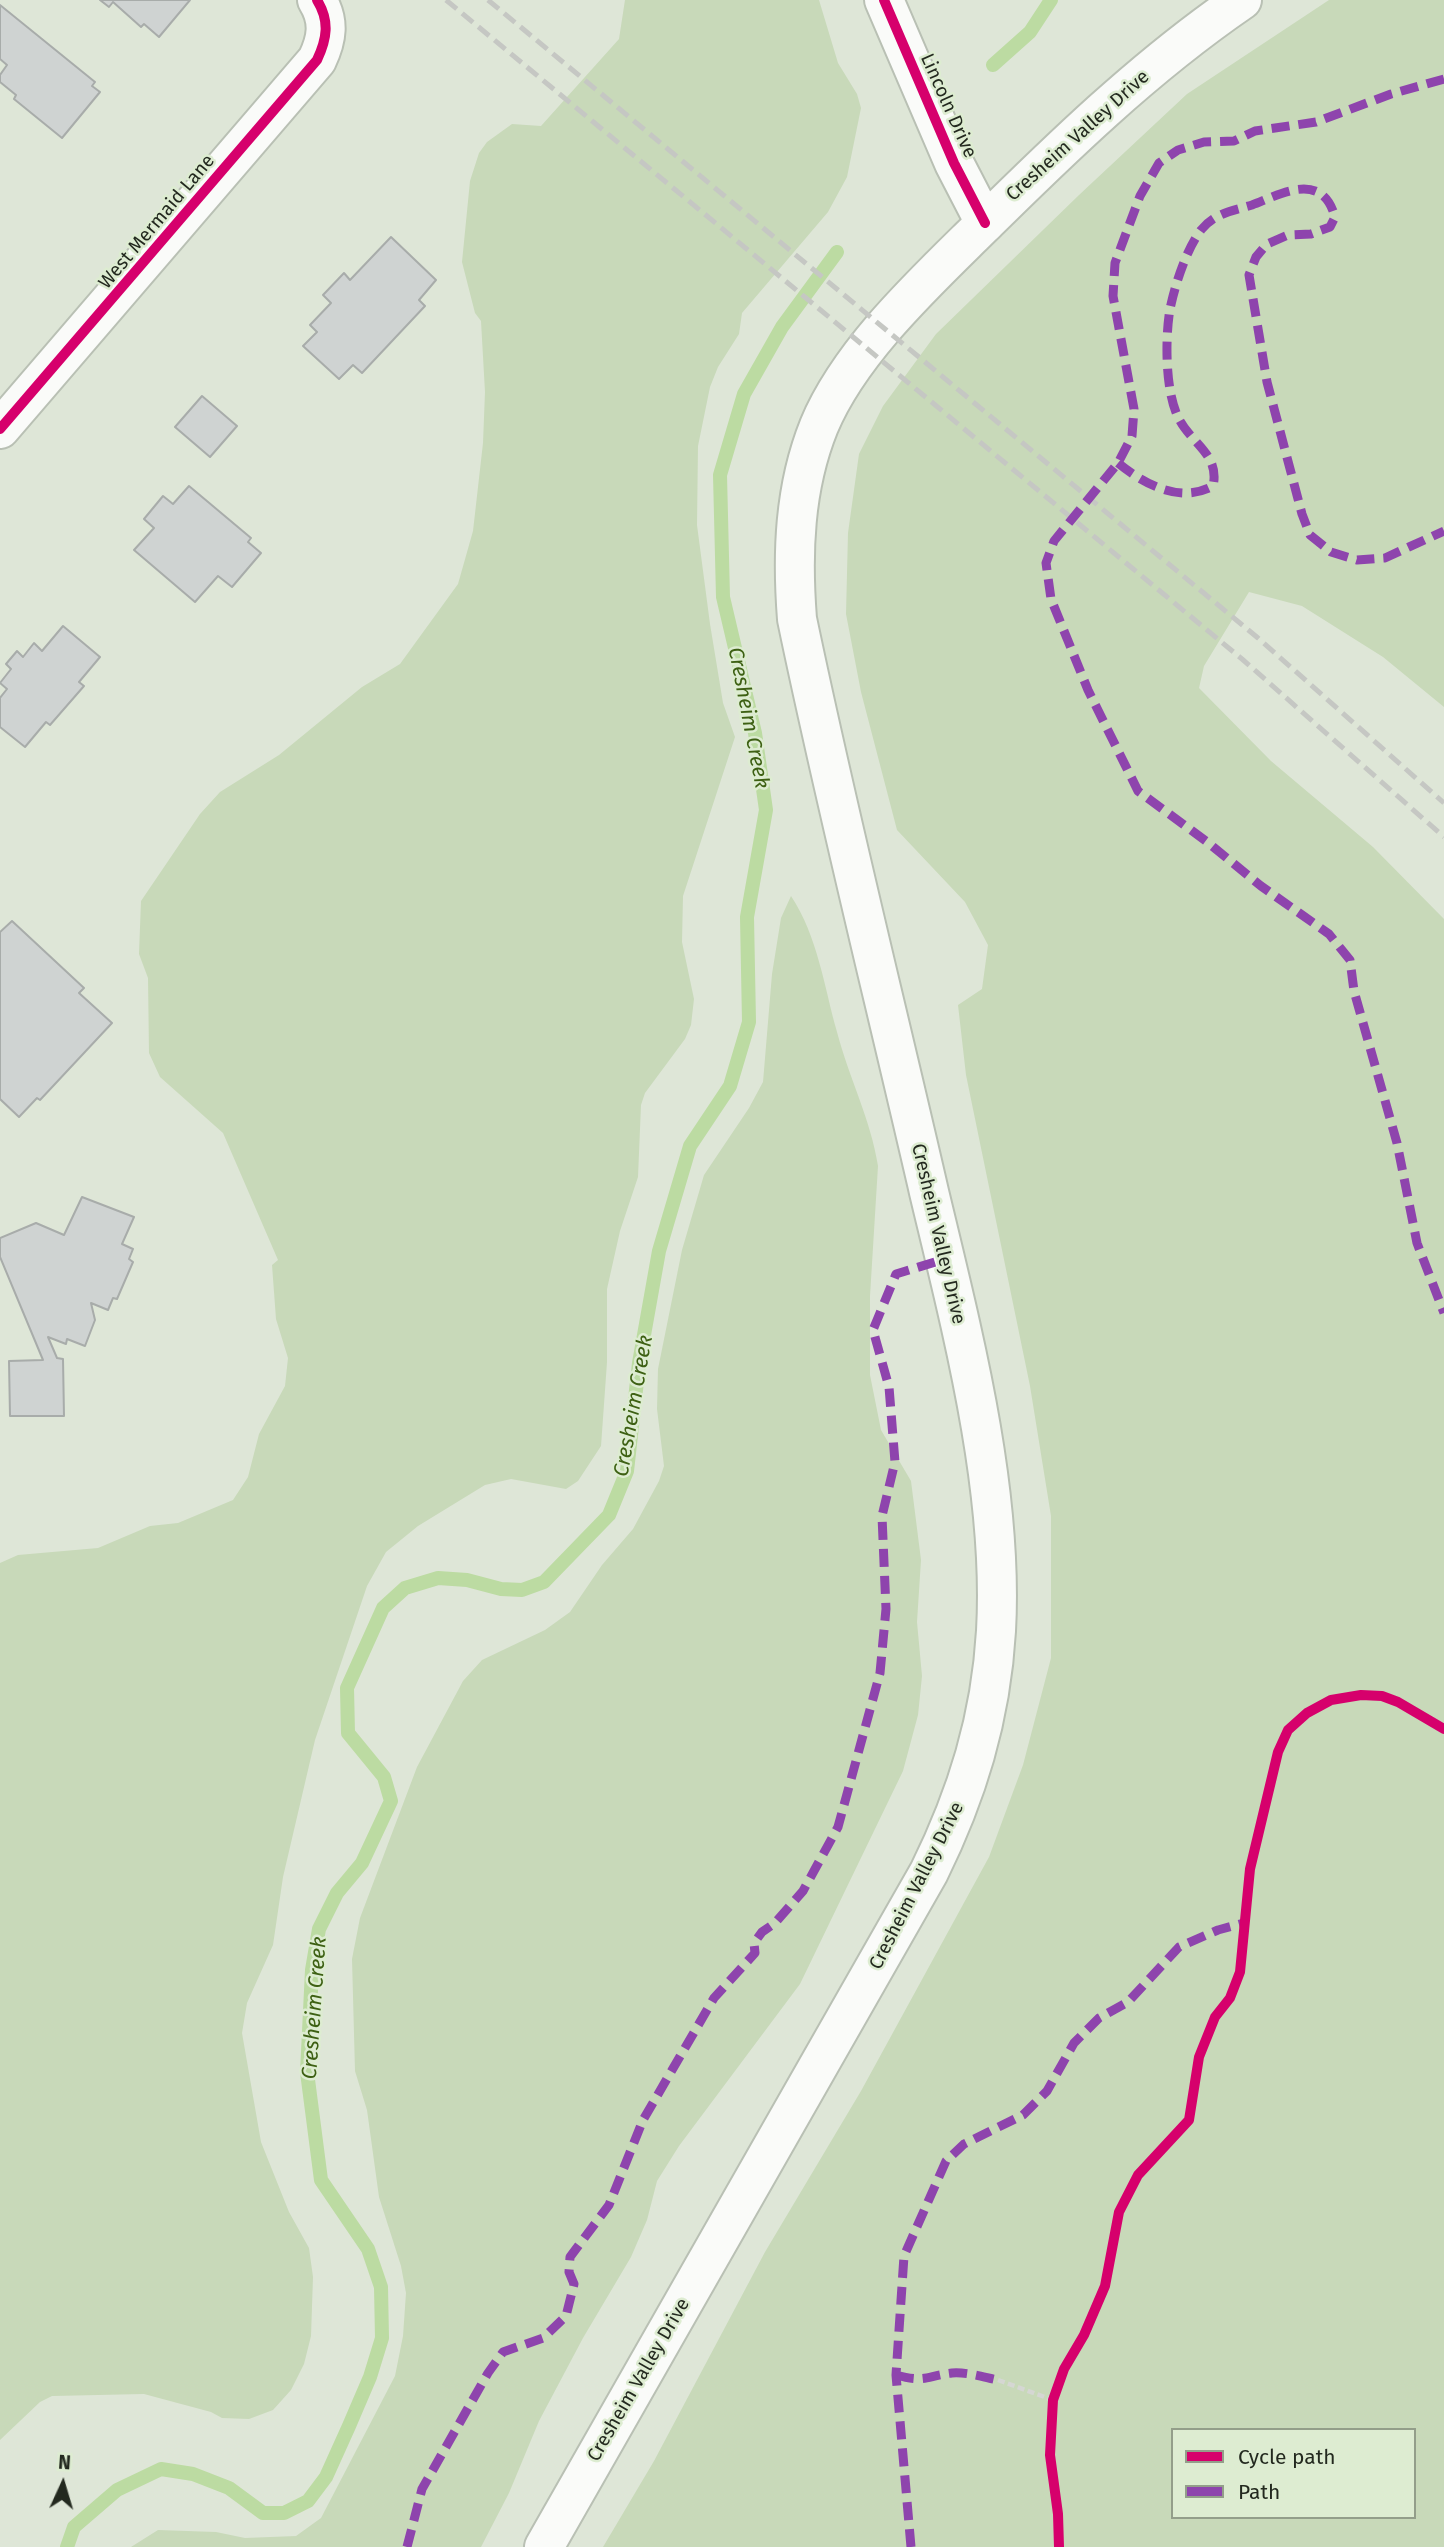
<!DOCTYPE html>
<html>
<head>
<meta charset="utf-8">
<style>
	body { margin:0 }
	#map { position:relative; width:1444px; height:2547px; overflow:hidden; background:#dee6d7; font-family:"Fira Sans",sans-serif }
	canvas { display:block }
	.legend { position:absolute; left:1171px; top:2428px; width:245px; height:91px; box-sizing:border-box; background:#ddecd1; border:2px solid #939e8a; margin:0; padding:9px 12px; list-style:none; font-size:21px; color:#23291f }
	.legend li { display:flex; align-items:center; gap:14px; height:35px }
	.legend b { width:35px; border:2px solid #939e8a }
	.north { position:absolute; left:28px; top:2449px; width:70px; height:70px; -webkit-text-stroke:5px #ddecd1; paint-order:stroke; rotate:4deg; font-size:19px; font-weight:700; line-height:28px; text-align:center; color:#23291f }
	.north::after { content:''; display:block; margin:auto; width:24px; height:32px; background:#23291f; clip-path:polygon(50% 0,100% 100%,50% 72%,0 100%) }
</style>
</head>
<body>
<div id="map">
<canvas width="1444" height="2547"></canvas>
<ul class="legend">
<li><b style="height:9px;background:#d6006c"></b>Cycle path</li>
<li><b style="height:9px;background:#8e44ad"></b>Path</li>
</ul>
<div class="north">N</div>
</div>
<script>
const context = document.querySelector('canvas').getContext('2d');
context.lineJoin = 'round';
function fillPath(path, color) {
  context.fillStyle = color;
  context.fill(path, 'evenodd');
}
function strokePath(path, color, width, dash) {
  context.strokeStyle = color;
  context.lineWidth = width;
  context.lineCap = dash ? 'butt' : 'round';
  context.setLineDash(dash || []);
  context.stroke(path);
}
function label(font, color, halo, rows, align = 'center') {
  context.font = font + ' "Fira Sans",sans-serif';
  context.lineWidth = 5;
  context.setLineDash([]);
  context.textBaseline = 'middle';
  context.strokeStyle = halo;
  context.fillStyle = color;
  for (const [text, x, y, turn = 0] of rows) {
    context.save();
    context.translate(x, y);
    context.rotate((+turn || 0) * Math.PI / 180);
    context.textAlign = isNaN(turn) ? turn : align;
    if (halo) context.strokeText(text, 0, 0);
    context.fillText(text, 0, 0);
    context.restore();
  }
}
fillPath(new Path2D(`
	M625 0H819L838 63 857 94 861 108 847 177 828 212 742 313 739 334 718 367 710 387 698 446 697 525 710 624 723 703 735 737 683 896 682 942 694 999 691 1025 685 1039 645 1093 641 1105 638 1177 620 1231 607 1289V1362L601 1446 578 1481 566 1489 511 1479 485 1485 418 1526 386 1552 367 1586 315 1740 283 1877 273 1945 247 2003 242 2033 261 2142 289 2212 309 2248 313 2277 311 2336 304 2364 291 2390 273 2410 249 2419 222 2418 211 2412 144 2394 52 2396 40 2402 0 2440V1563L18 1555 98 1548 150 1526 178 1523 233 1500 248 1477 259 1434 285 1386 288 1358 276 1319 272 1265 278 1260 223 1133 160 1077 149 1053 148 978 139 954 141 901 200 814 220 792 279 755 362 687 400 664 458 584 473 531 483 443 485 392 481 321 475 313 462 262 470 181 479 153 487 142 512 124 541 126 619 39Z
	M1329 0H1444V707L1383 657 1302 606 1249 592 1204 666 1199 688 1271 761 1373 847 1444 919V2547H603L654 2461 765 2252 861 2091 989 1857 1023 1765 1051 1658V1516L1030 1386 966 1075 958 1005 982 989 988 945 965 902 897 830 861 692 846 614 848 533 859 454 883 406 936 334 1079 195 1187 94ZM1173 2430H1414V2517H1173Z
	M791 896C818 937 824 986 837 1032 849 1078 871 1120 878 1166L870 1296V1375L881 1430 911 1481 921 1560 917 1622 922 1676 918 1715 903 1771 800 1984 679 2146 657 2181 647 2220 631 2257 583 2338 539 2421 509 2493 481 2547H131L158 2530 216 2532 245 2538 296 2536 321 2518 395 2376 403 2336 406 2293 401 2266 379 2197 367 2110 355 2071 352 1959 360 1918 417 1767 463 1681 482 1660 545 1630 570 1612 602 1565 633 1529 659 1481 664 1466 657 1409 658 1369 682 1250 704 1175 749 1108 763 1082 772 974 781 918Z`), '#c8d9b9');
strokePath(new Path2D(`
	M993 65 1030 32 1051 0
	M67 2547 74 2527 117 2490 161 2469 193 2474 229 2488 263 2513H284L308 2501 326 2477 349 2426 370 2377 382 2338 381 2287 368 2249 321 2180 307 2072 312 1970 319 1929 337 1893 362 1863 391 1801 384 1777 348 1733 347 1688 383 1608 405 1588 438 1578 467 1580 501 1589 522 1590 544 1582 609 1515 627 1471 639 1363 659 1251 690 1146 730 1086 749 1022 747 917 766 810 755 733 723 597 720 475 744 394 782 327 837 252`), '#bcdba2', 14);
const building = new Path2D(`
	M100 0H190L159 37 144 24 141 27 113 2 109 7Z
	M0 5 95 82 92 86 100 92 62 138 14 99 16 95 0 82V75L7 65 0 59Z
	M391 237 436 280 419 300 425 306 362 373 353 365 339 379 303 346 317 332 310 325 331 303 323 295 344 273 350 280Z
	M202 396 237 426 210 457 175 427Z
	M189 486 251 538 248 542 261 553 232 587 218 576 195 602 134 550 154 528 144 519 163 496 173 504Z
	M63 626 100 657 79 682 84 686 50 725 46 722 25 747 0 727V698L7 689 0 683 11 669 6 664 17 651 23 657 34 643 42 651Z
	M12 921 84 988 79 993 112 1023 40 1100 37 1098 19 1117 0 1099V932Z
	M82 1197 134 1217 122 1244 133 1249 129 1259 133 1262 117 1299 113 1298 108 1310 91 1303 95 1320 85 1346 67 1339 66 1344 48 1337 57 1358 63 1359 64 1416H10L9 1361 43 1360 0 1257V1238L36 1223 64 1235Z`);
fillPath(building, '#cfd3d2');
strokePath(building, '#a8acaa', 2);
const minor = new Path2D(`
	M884 0 954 163 985 223
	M0 429 317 60C327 39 330 21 317 0`);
const primary = new Path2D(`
	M544 2547 929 1872C967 1795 991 1718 996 1631 1004 1489 962 1330 929 1192 885 1001 837 811 797 619 792 554 794 488 819 426 849 354 920 287 975 233 1059 150 1144 67 1242 0`);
strokePath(minor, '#b9c0b4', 42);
strokePath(primary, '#b9c0b4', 42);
strokePath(new Path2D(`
	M998 2380 1053 2400`), '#d5d7d3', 4.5, [7, 3.5]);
strokePath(minor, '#fafbf9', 38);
strokePath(primary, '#fafbf9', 38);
strokePath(new Path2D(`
	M446 0 1242 659 1444 837
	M488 0 1258 638 1444 803`), '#c5c7c3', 5, [14, 7]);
strokePath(new Path2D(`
	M1444 79 1391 94 1316 122 1255 131 1234 141 1204 142 1178 150 1159 163 1140 196 1115 263 1113 296 1134 409 1132 436 1118 463 1054 541 1046 563 1051 599 1088 690 1138 791 1206 841 1261 886 1329 934 1350 960 1354 991 1397 1143 1417 1243 1444 1313
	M1118 463C1144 484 1180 504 1213 486 1220 455 1192 444 1179 419 1165 393 1165 338 1170 309 1175 285 1186 250 1201 230 1215 213 1232 211 1252 205 1281 194 1322 170 1335 217L1330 227 1311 234 1288 235 1267 244 1256 257 1249 275 1267 382 1302 514 1310 535 1331 552 1357 560 1385 558 1444 531
	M896 2375C926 2383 925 2376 952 2373 968 2372 983 2377 998 2380
	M407 2547 422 2489 488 2373 503 2352 543 2338 566 2316 574 2284 569 2272 570 2257 609 2205 643 2120 714 1998 755 1953 754 1943 762 1932 775 1923 803 1891 838 1827 880 1673 886 1609 882 1516 895 1462 889 1387 873 1330 896 1274 945 1259
	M911 2547 896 2375 904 2256 946 2161 964 2144 1023 2115 1047 2091 1074 2043 1099 2018 1128 2002 1179 1947 1218 1930 1244 1923`), '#8e44ad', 9, [18, 9]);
strokePath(new Path2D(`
	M884 0 954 163 985 223
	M0 429 317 60C327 39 330 21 317 0
	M1059 2547 1058 2514 1050 2455 1053 2400 1064 2369 1084 2335 1105 2286 1119 2212 1138 2175 1189 2120 1199 2057 1215 2017 1230 1998 1240 1972 1250 1869 1278 1752 1288 1730 1307 1713 1331 1700 1361 1695 1382 1696 1398 1702 1444 1729`), '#d6006c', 10);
label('19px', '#23291f', '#ddecd1', [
	["Lincoln Drive",948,106,66],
	["Cresheim Valley Drive",1078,136,-42],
	["West Mermaid Lane",157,222,-50],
	["Cresheim Valley Drive",938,1234,77],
	["Cresheim Valley Drive",917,1886,-63],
	["Cresheim Valley Drive",639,2380,-60]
]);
label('italic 21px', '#3d6013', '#ddecd1', [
	["Cresheim Creek",748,718,79],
	["Cresheim Creek",634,1406,-80],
	["Cresheim Creek",315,2008,-86]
]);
</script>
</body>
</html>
